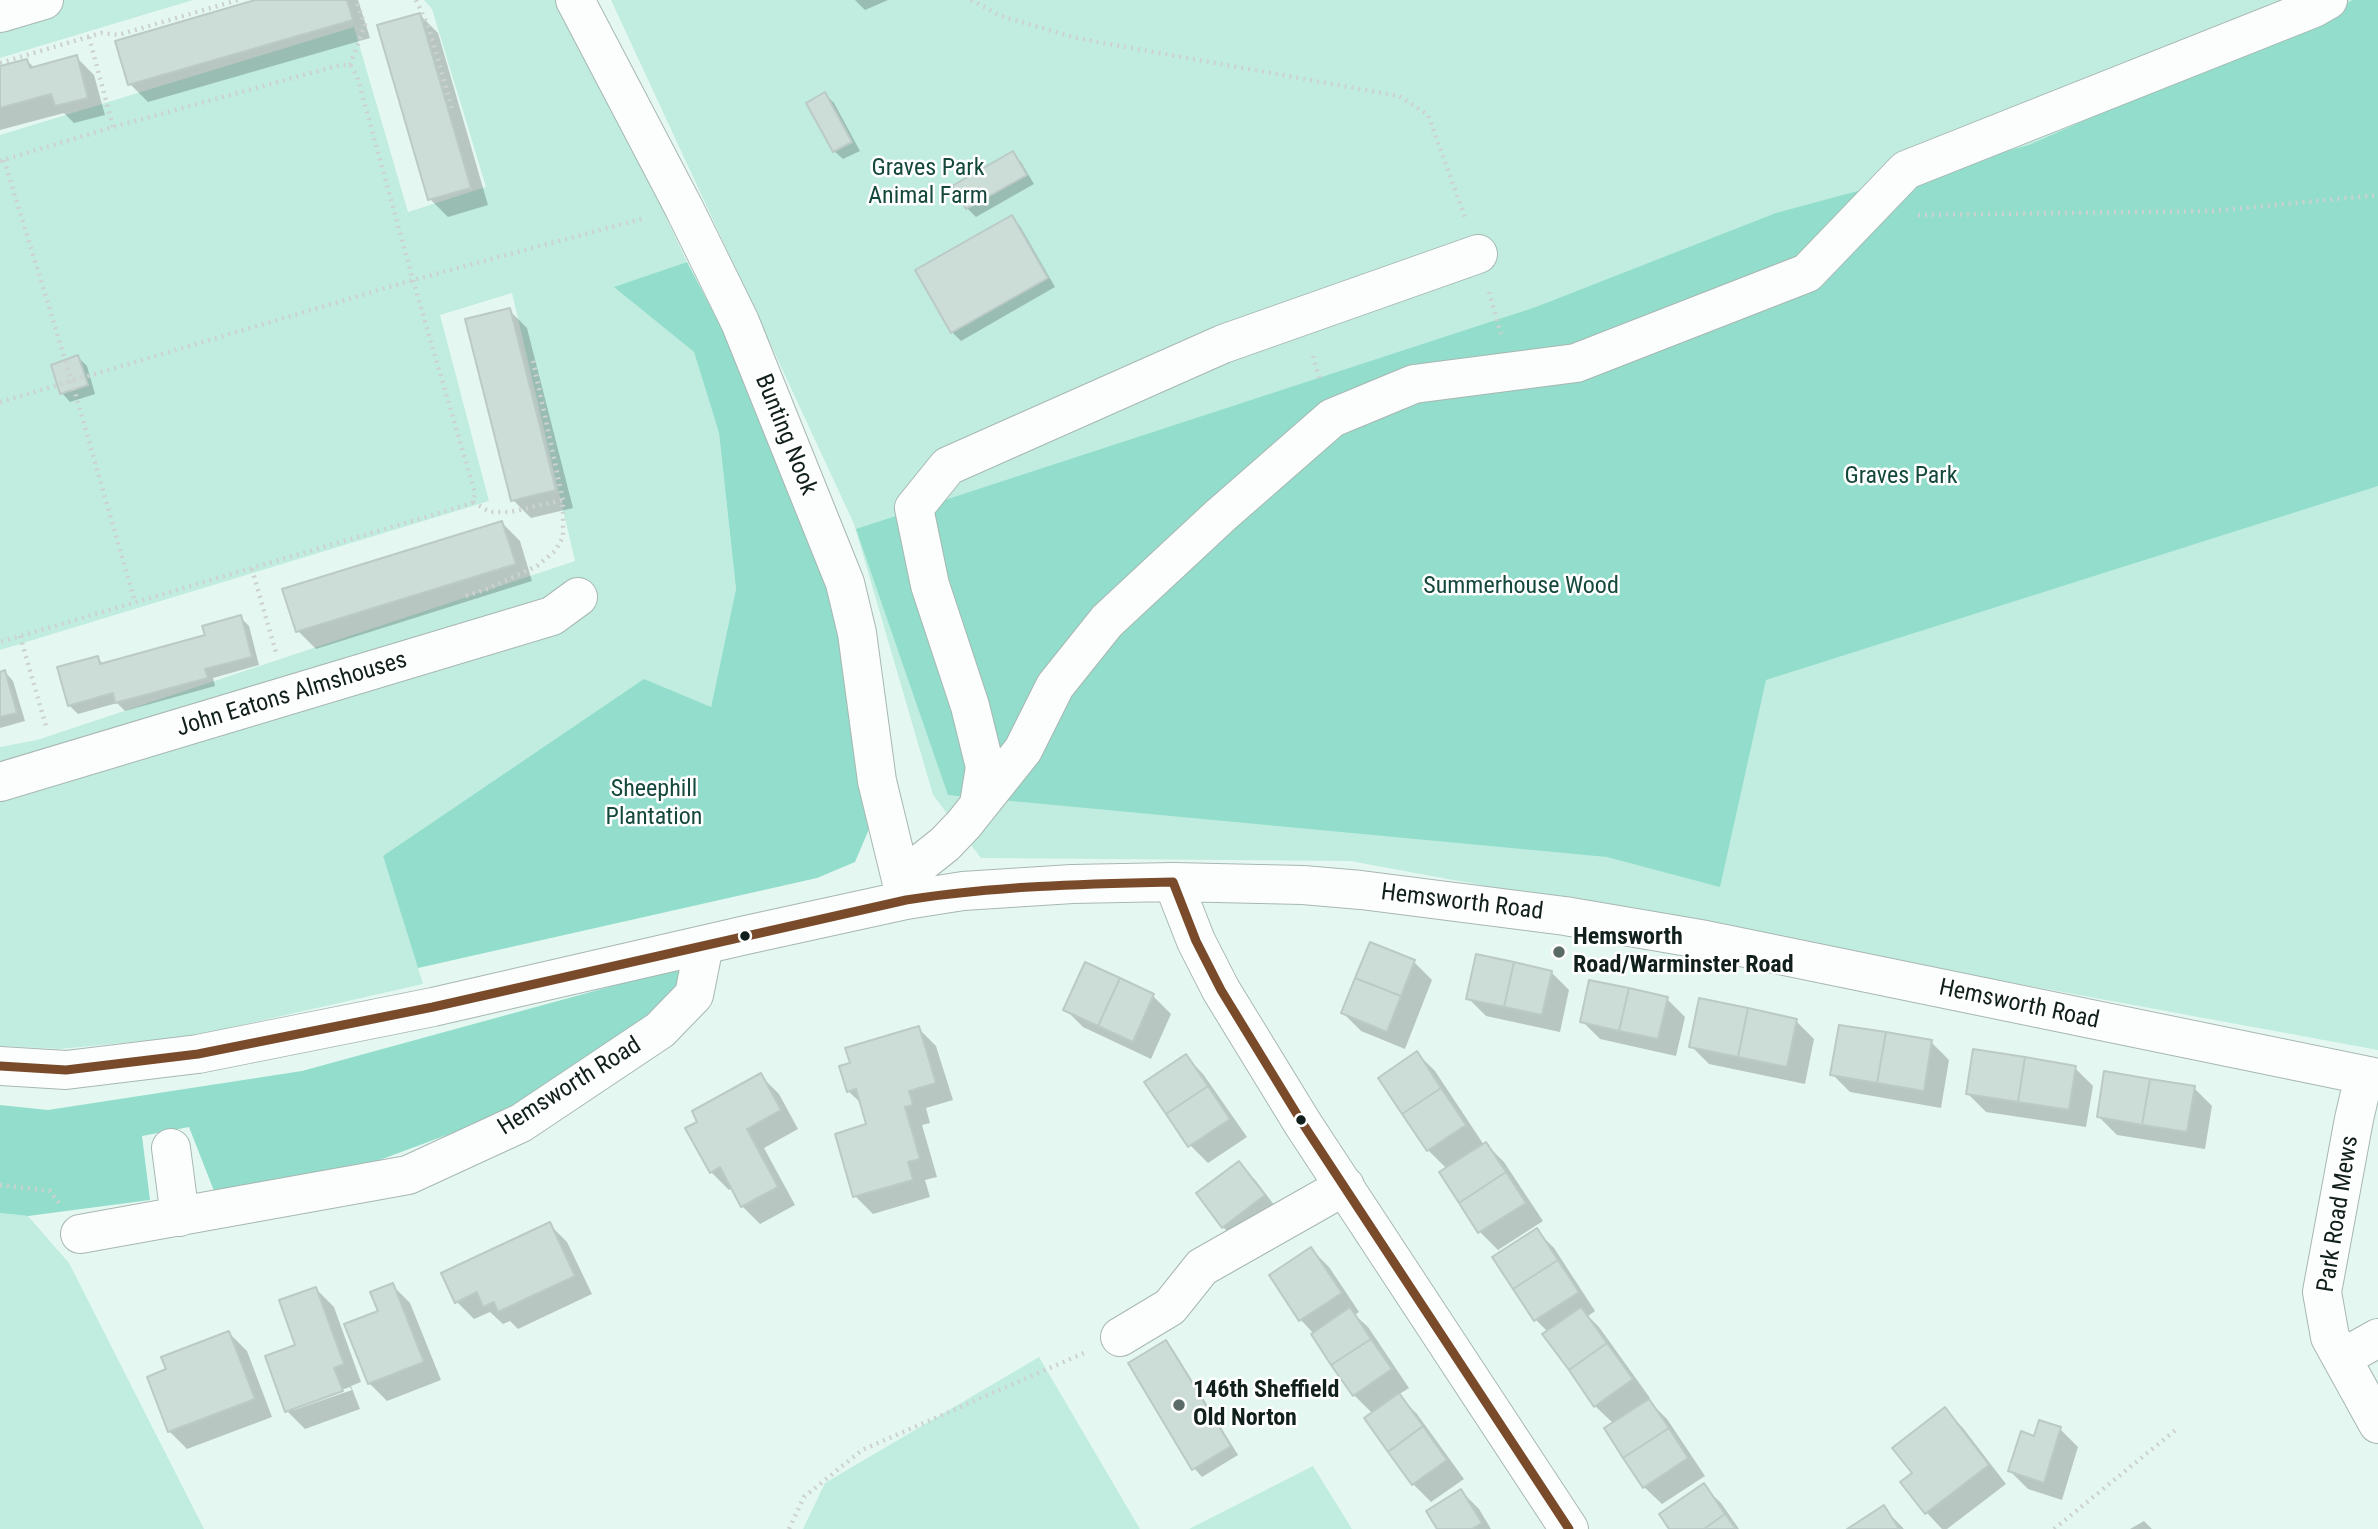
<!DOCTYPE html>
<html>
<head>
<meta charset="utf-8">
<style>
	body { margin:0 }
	canvas { display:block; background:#e5f7f1 }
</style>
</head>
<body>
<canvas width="2378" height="1529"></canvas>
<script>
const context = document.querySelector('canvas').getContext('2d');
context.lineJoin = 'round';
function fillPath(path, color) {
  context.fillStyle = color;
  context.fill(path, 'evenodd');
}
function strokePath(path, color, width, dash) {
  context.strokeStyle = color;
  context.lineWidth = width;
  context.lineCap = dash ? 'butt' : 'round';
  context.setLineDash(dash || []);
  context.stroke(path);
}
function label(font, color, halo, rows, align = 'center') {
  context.font = font + ' "Roboto Condensed",sans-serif';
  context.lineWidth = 5;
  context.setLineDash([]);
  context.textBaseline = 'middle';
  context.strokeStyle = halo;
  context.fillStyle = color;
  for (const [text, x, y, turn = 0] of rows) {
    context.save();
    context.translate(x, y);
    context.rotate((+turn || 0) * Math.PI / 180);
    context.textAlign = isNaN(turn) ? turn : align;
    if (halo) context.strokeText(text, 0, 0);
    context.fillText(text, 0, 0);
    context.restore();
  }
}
fillPath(new Path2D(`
	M0 0H193L0 58Z
	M424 0H556L624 127 687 262 615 287 694 352 719 433 736 589 711 707 383 856 423 984 193 1036 60 1049 0 1046V747L37 740 575 561 512 293 440 315 489 501 0 650V135L354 27 408 212 486 187 432 9Z
	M611 0H2378V1050L1350 861 981 858 933 795 854 524Z
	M0 1213 28 1216 69 1263 204 1529H0Z
	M1039 1357 1140 1529H803L825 1483Z
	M1313 1466 1352 1529H1189Z`), '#c1ede0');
fillPath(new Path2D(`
	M2353 0H2378V486L1766 680 1720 887 1607 857 948 795 856 529 1536 307 1776 213 2029 145 2321 16Z
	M687 262 729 342 833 581 872 822 855 862 817 878 418 968 383 856 644 679 711 707 736 589 719 433 694 352 614 287Z
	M693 964 668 1011 498 1116 358 1168 216 1196 189 1127 142 1136 150 1200 28 1216 0 1213V1105L48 1110 302 1071Z`), '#92ddcb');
fillPath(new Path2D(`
	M261 0H358L370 38 148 102 130 84Z
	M855 0H888L865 10Z
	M420 15 438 33 488 205 448 217 430 199Z
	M76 57 94 75 105 115 74 123 64 113 0 130V68L27 61 35 68Z
	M825 94 834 103 860 151 843 159 834 151Z
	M1013 153 1021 162 1034 184 976 217 967 208 954 186Z
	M1011 217 1020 226 1055 287 961 341 952 332Z
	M509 310 527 328 573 508 531 518 513 500Z
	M78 357 87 366 95 394 70 402 62 393 53 366Z
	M502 523 520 541 532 581 316 649 298 631Z
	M240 617 249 626 259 665 213 678 215 686 125 711 117 703 78 714 69 705 98 658 104 665 207 637Z
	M5 672 13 681 25 721 0 728V674Z
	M1371 945 1414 962 1432 980 1405 1049 1361 1031 1343 1013Z
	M1086 964 1153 996 1171 1014 1151 1059 1083 1027 1065 1009Z
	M1551 972 1569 990 1560 1032 1486 1016 1468 998Z
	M1667 999 1685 1017 1676 1056 1600 1039 1582 1021Z
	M1796 1021 1814 1039 1805 1084 1709 1064 1691 1046Z
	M918 1028 936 1046 953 1100 926 1108 930 1123 922 1125 937 1177 925 1180 930 1197 873 1214 855 1196 869 1125 863 1105 848 1091 852 1065Z
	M1931 1042 1949 1060 1941 1108 1850 1092 1832 1074Z
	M1417 1053 1435 1071 1484 1145 1486 1144 1504 1162 1543 1221 1498 1250 1480 1232 1442 1172 1447 1169 1428 1150Z
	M1186 1056 1203 1074 1247 1137 1208 1163 1190 1145Z
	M2075 1068 2093 1086 2086 1127 1986 1112 1968 1094Z
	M761 1076 779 1094 798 1129 764 1148 795 1205 760 1224 742 1206 733 1188 729 1190 711 1172 688 1129 700 1122Z
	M2194 1088 2212 1106 2205 1149 2117 1135 2099 1117Z
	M1238 1164 1256 1181 1281 1214 1241 1245 1223 1227Z
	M549 1224 567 1242 592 1294 518 1329 510 1321 503 1324 490 1312 474 1319 456 1301Z
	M1536 1230 1554 1248 1595 1311 1588 1316 1599 1327 1650 1398 1648 1400 1667 1419 1705 1476 1662 1504 1644 1487 1614 1424 1595 1406 1548 1332 1536 1320 1495 1258Z
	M1311 1249 1329 1267 1359 1312 1355 1315 1368 1327 1409 1388 1398 1395 1417 1414 1464 1479 1431 1502 1413 1484 1366 1418 1373 1414 1354 1395 1314 1334 1301 1320 1271 1275Z
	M392 1285 410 1303 441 1380 387 1401 369 1383 380 1312Z
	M316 1289 334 1307 361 1382 351 1386 360 1409 305 1429 287 1411 298 1346ZM350 1387 352 1390 294 1410V1406Z
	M229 1333 247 1351 272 1417 187 1449 169 1431V1370Z
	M1166 1342 1174 1351 1238 1455 1202 1477 1194 1468Z
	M1945 1410 1963 1428 2006 1484 1947 1529H1942L1927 1513 1903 1482 1914 1474Z
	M2060 1429 2078 1447 2062 1500 2028 1489 2010 1471Z
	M1703 1486 1721 1503 1739 1529H1671Z
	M1461 1491 1479 1509 1491 1529H1439Z
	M1884 1508 1904 1529H1850Z
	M2144 1521 2152 1529H2130Z`), '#0003');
const building = new Path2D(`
	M255 0H347L353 20 128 85 115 41Z
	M420 13 471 188 428 200 377 25Z
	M77 55 88 98 55 106 51 94 0 108V66L27 59 30 68Z
	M825 92 852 142 833 152 806 103Z
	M1013 151 1027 175 966 209 952 186Z
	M1012 215 1048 278 951 333 915 270Z
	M510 308 556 490 511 501 465 319Z
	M78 355 88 385 60 394 51 365Z
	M502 521 516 564 296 632 282 589Z
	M241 615 252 657 205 669 208 678 115 703 113 693 68 706 57 667 98 656 100 664 205 635 202 626Z
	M5 670 17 713 0 717V672Z
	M1370 942 1415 960 1401 996 1355 978Z
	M1476 954 1514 962 1504 1007 1466 999Z
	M1085 962 1120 978 1098 1026 1063 1010Z
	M1514 962 1552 971 1542 1015 1504 1007Z
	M1120 978 1154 994 1133 1042 1098 1026Z
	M1355 978 1401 996 1387 1032 1341 1013Z
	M1589 980 1629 988 1619 1031 1580 1022Z
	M1629 988 1668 997 1658 1039 1619 1031Z
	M1699 998 1748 1008 1738 1057 1689 1047Z
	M1748 1008 1797 1019 1787 1067 1738 1057Z
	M1839 1025 1886 1032 1877 1083 1830 1075Z
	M919 1026 936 1083 909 1091 913 1105 905 1107 920 1159 908 1162 913 1180 853 1197 835 1134 866 1124 856 1089 847 1092 839 1066 850 1063 845 1048Z
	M1886 1032 1932 1040 1924 1091 1877 1083Z
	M1973 1049 2025 1057 2018 1102 1966 1094Z
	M1417 1051 1441 1088 1402 1114 1378 1078Z
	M1186 1054 1208 1086 1166 1114 1144 1082Z
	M2025 1057 2076 1066 2069 1110 2018 1102Z
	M2104 1071 2150 1079 2142 1125 2097 1117Z
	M761 1073 781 1110 747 1129 778 1187 741 1207 720 1167 710 1173 685 1128 697 1122 692 1111Z
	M2150 1079 2195 1086 2187 1132 2142 1125Z
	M1208 1086 1230 1119 1188 1147 1166 1114Z
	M1441 1088 1466 1125 1427 1151 1402 1114Z
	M1486 1142 1506 1172 1459 1203 1439 1172Z
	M1239 1161 1265 1195 1222 1228 1196 1193Z
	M1506 1172 1526 1203 1478 1233 1459 1203Z
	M550 1222 575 1276 498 1312 494 1302 483 1307 477 1292 455 1303 441 1273Z
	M1537 1228 1558 1260 1513 1289 1492 1257Z
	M1311 1247 1342 1293 1299 1321 1269 1275Z
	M1558 1260 1579 1292 1534 1321 1513 1289Z
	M393 1283 424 1362 368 1384 344 1324 378 1311 370 1292Z
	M316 1287 344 1364 334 1368 343 1391 285 1412 265 1356 295 1345 279 1300Z
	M1350 1307 1371 1339 1331 1365 1311 1334Z
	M1581 1307 1607 1343 1569 1370 1542 1334Z
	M229 1331 255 1399 168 1432 147 1377 166 1369 161 1357Z
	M1371 1339 1392 1369 1353 1396 1331 1365Z
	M1166 1340 1231 1446 1192 1470 1128 1363Z
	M1607 1343 1633 1379 1594 1407 1569 1370Z
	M1399 1393 1423 1426 1388 1452 1364 1418Z
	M1649 1399 1669 1428 1623 1458 1604 1428Z
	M1945 1407 1989 1465 1925 1514 1900 1482 1912 1473 1892 1448Z
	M2039 1420 2061 1427 2044 1483 2008 1471 2021 1431 2034 1436Z
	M1423 1426 1447 1460 1412 1485 1388 1452Z
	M1669 1428 1688 1458 1643 1488 1623 1458Z
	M1704 1483 1725 1514 1704 1529H1669L1659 1514Z
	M1461 1489 1482 1523 1472 1529H1437L1426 1511Z
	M1884 1505 1899 1529H1847Z
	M1725 1514 1736 1529H1704Z`);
fillPath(building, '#ccdcd7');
strokePath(building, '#bbcac6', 2);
const minor = new Path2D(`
	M575 0 684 208 740 322 845 583 857 633 877 781 906 900
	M0 13 44 0
	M0 782 552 616 578 597
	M979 804 985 767 970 706 930 585 914 508 948 466 1223 344 1478 254
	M901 879 945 844 964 824 1023 750 1055 686 1107 621 1221 515 1332 418 1414 384 1576 363 1807 273 1906 170 2314 8 2328 0
	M1173 882 1196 941 1221 990 1303 1124 1569 1529
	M0 1066 66 1070 198 1054 433 1007 746 935 906 900 963 891 1072 884 1173 882 1303 885 1361 890 1565 916 1706 940 2378 1078
	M2364 1076 2354 1119 2322 1292 2330 1337 2378 1424
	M171 1148 180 1217
	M80 1234 408 1175 521 1123 660 1030 694 995 704 945
	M1120 1337 1170 1307 1202 1267 1345 1186
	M2342 1358 2378 1338`);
strokePath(minor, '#a8b7b2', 40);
strokePath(new Path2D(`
	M416 0 429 28 452 109
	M971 0 1001 16 1076 38 1399 96 1428 115 1465 217
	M89 37 113 127
	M0 63 101 33 118 35 238 0
	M350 65 365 25 356 0
	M4 160 74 389 135 602
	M0 161 113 127 340 65H350L357 76 413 280 475 493 473 502 463 506 0 642
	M1918 215 2213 211 2378 195
	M1489 292 1501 334
	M1313 356 1320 381
	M0 402 413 280 645 218
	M473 502 490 512H510L563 500
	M252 569 277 656
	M466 596 487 589 537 566 555 551 563 537V500L533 361
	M20 636 46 726
	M0 1185 50 1191 59 1203
	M789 1529 804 1497 862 1450 1084 1353
	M2054 1529 2178 1428`), '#ccd2d0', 4.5, [2, 5]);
strokePath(minor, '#fbfefd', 38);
strokePath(new Path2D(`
	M1173 882 1196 941 1221 990 1303 1124 1569 1529
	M0 1066 66 1070 198 1054 433 1007 906 900C995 886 1083 884 1173 882`), '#7a4b2a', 9);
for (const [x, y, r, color] of [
	[745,936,6,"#11201c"],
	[1559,952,7,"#5b6b67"],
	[1301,1120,6,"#11201c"],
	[1179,1405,7,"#5b6b67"]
]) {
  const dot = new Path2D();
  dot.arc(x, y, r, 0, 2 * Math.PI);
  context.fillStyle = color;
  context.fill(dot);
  strokePath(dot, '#fff', 2.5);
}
label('24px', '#14483c', '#fff', [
	["Graves Park",928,169],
	["Animal Farm",928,197],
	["Graves Park",1901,477],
	["Summerhouse Wood",1521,587],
	["Sheephill",654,790],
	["Plantation",654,818]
]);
label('24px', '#11201c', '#fff', [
	["Bunting Nook",785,435,68],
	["John Eatons Almshouses",292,695,-17],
	["Hemsworth Road",1462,903,7],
	["Hemsworth Road",2019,1005,12],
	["Hemsworth Road",570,1087,-32],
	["Park Road Mews",2339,1214,-81]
]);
label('bold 24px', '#11201c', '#fff', [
	["Hemsworth",1573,938],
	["Road/Warminster Road",1573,966],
	["146th Sheffield",1193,1391],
	["Old Norton",1193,1419]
], 'left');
</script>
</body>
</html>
